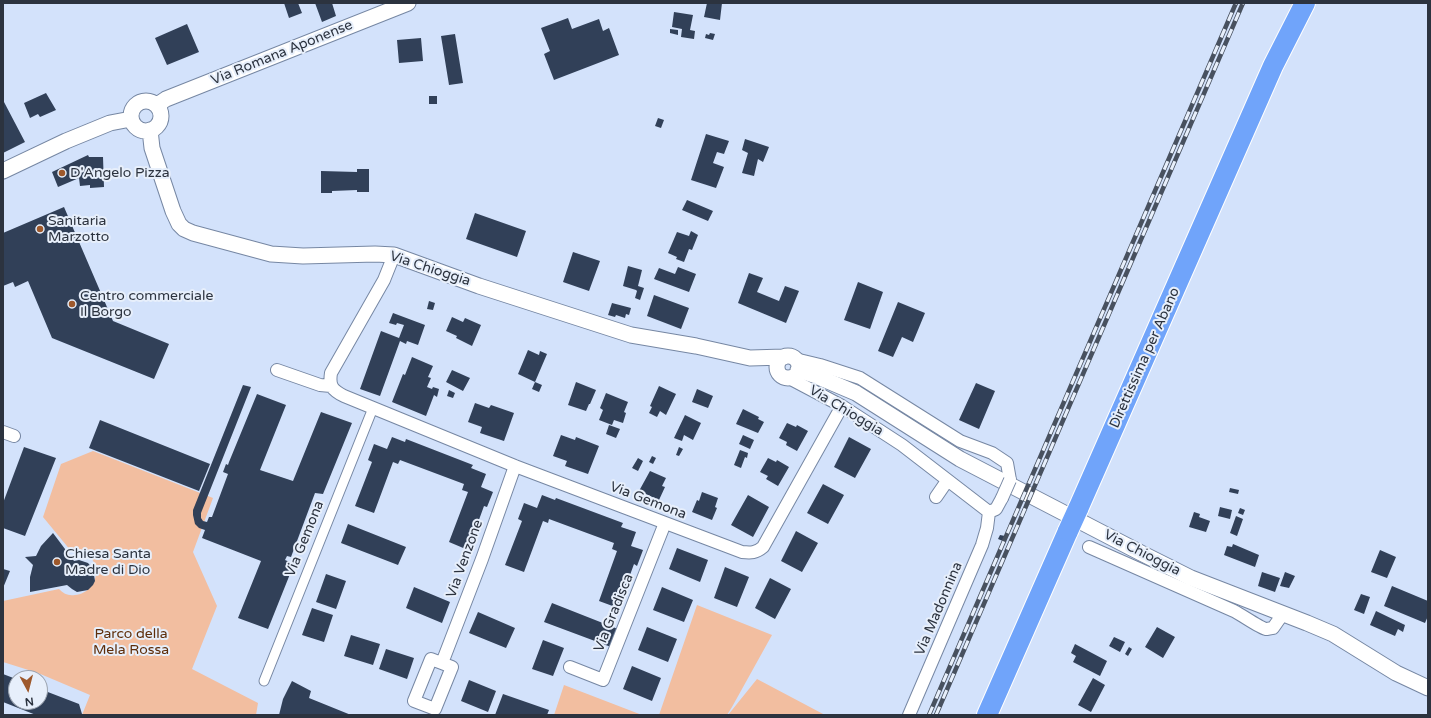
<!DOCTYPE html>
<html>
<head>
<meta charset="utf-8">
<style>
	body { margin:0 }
	#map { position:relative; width:1431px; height:718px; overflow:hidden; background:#d3e2fb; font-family:"Varela Round",sans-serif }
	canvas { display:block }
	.frame { position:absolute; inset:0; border:4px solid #2c333f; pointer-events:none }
	.north { position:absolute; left:8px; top:670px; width:40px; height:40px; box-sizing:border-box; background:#e7effb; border:1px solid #9ca4b0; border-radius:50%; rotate:173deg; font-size:11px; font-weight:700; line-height:16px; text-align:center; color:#2c333f }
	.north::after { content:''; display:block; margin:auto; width:14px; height:18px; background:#9e592c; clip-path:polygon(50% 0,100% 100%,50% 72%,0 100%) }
</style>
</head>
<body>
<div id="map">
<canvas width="1431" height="718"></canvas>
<div class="frame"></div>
<div class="north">N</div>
</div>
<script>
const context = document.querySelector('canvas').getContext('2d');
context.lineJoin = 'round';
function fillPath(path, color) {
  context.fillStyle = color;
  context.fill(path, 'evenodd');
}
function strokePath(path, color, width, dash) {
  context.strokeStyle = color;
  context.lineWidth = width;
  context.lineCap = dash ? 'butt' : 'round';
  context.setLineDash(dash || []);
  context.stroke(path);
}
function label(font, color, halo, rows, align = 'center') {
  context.font = font + ' "Varela Round",sans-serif';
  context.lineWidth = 4;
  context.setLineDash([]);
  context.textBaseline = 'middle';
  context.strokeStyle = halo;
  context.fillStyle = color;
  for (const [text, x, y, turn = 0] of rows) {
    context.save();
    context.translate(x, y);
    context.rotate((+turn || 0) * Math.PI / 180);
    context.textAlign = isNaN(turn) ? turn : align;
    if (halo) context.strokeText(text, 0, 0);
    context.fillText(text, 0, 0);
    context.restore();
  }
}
fillPath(new Path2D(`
	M93 451 213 498 193 552 217 606 192 669 258 703 256 715H82L90 695 38 673 3 662V601L59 589C64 594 68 596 75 595 101 593 107 551 71 551L43 517 61 464Z
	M697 605 772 635 732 707 727 715H659Z
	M757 679 825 715H728Z
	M564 685 642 715H554Z`), '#f2bea0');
fillPath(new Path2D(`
	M284 3H298L302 13 289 18Z
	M315 3H332L336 16 322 22Z
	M707 3H722L720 20 704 17Z
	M674 12 693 15 690 30 695 31 694 39 681 37 682 29 672 27Z
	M568 18 572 29 599 19 603 31 609 28 619 55 554 80 544 54 550 51 541 28Z
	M187 24 199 52 167 65 155 38Z
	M670 29 678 30V35L670 33Z
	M710 33 715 34 713 40 705 38 706 34 709 35Z
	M455 34 463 83 449 85 441 36Z
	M421 38 423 61 399 63 397 40Z
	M46 93 56 110 40 117 38 114 30 118 24 103Z
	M429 96H437V104H429Z
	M3 102H4L25 142 3 153Z
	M658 118 664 120 661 128 655 126Z
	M706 134 729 141 724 154 717 152 713 163 724 167 716 188 691 180Z
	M745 139 769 147 763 162 758 159 754 176 742 173 748 153 742 150Z
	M88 155 89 157H103L104 187 90 188V185L80 186 79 178 58 187 52 172Z
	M357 169H369V192H357V190L332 191V193H321V171L357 172Z
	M687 200 713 211 708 221 682 210Z
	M64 207 113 321 169 344 154 379 52 338 28 281 15 287 13 282 3 286V233Z
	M475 213 526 231 517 257 466 239Z
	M691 231 698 235 692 250 689 249 684 262 676 259 677 257 668 253 677 232 689 236Z
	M573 252 600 261 589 291 563 282Z
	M628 266 642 270 638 286 644 288 640 300 635 298 637 291 636 290 623 286Z
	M678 267 696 274 689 292 654 279 659 268 675 274Z
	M749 273 763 278 757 292 779 301 785 286 799 291 786 323 738 303Z
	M858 282 883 292 870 329 844 320Z
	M654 295 689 308 681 329 647 316Z
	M429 301 435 303 433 310 427 309Z
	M898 302 925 313 913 342 902 337 893 357 878 351Z
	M612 303 631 308 629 315 626 314 625 318 616 315 615 317 608 315Z
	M393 313 425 325 418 345 407 341 406 344 400 341 380 396 360 389 381 331 399 338 404 325 397 323 396 325 389 323Z
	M452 317 463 322 465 318 481 325 472 346 456 338 457 336 446 331Z
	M528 350 539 355 540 351 547 354 535 382 518 374Z
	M412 357 433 366 428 377 431 378 427 387 432 389 433 387 439 389 437 397 434 395 426 416 392 402 403 374 405 375Z
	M452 370 470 378 463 391 446 382Z
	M535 382 542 385 539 392 532 389Z
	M576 382 596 390 590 404H589L586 411 568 405Z
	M976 383 995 391 979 429 959 420Z
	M243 385 251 387 201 513V518L203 521 207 522 209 517H212L228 474 223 472 226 464 228 465 229 462 257 394 286 405 260 470 293 481 321 412 352 423 323 494 315 493 291 557 287 556 285 560 294 564 268 629 238 618 261 561 202 538 205 530 199 528 195 524 193 515V510Z
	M659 386 676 394 666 415 660 411 657 417 649 413 652 407 650 406Z
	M697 389 713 396 708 408 692 402Z
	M449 390 455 393 453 398 447 396Z
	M606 393 628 402 624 412 626 413 623 423 614 420 612 425 599 420 603 410 600 408Z
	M475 403 489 408 491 405 514 413 504 441 480 433 482 427 468 422Z
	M743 409 759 417 758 419 764 422 758 433 736 424Z
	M685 415 701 423 693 440 684 435 682 441 674 438Z
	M100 420 210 464 199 491 89 448Z
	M787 423 796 427 797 425 808 431 797 451 786 445 787 442 779 438Z
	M609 425 620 429 616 438 606 434Z
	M561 435 575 440 576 437 599 446 588 474 565 466 567 461 553 456Z
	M743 435 754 440 750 449 739 444Z
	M392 437 405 442 406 439 473 465 471 468 486 474 481 487 493 492 487 507 484 506 468 550 449 542 468 492 462 490 464 484 400 460 398 464 393 462 374 513 355 506 372 462 368 460 374 444 387 449Z
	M849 437 871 449 855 478 834 467Z
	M24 447 56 458 25 536 3 528V503Z
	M679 447 683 449 679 456 676 455Z
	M740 450 748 453 747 458 745 457 741 468 734 465Z
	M652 456 656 458 653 464 649 462Z
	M638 458 643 461 638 471 632 468Z
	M768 458 776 462 777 460 789 467 778 486 766 479 768 476 760 472Z
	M650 471 666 478 662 486 665 487 659 500 639 491Z
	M823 484 844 495 828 524 807 513Z
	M1230 488 1239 490 1238 494 1229 492Z
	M702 492 718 498 715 507 717 508 712 520 692 512 697 500 699 501Z
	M542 495 555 500 556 498 623 523 621 527 636 532 631 546 643 550 637 566 634 564 618 608 599 601 617 551 612 549 614 543 549 519 548 523 543 521 524 572 505 565 522 521 518 519 524 503 537 508Z
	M748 495 769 507 753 537 731 525Z
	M1220 507 1232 510 1230 519 1218 516Z
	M1240 508 1245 510 1243 515 1238 513Z
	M1194 512 1200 514 1199 517 1210 521 1206 532 1189 527Z
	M1236 516 1243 519 1237 536 1230 533Z
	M348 524 406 547 398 565 341 543Z
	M796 531 818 543 802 572 781 561Z
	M53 533 74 561 79 560 88 563 93 569 95 581 93 585 88 590 77 592 72 589 67 585 30 592V577L33 565 25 557 36 556 41 546Z
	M1000 535 1005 536 1003 541 998 539Z
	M1233 544 1259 555 1255 567 1224 555 1227 546 1232 547Z
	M677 548 708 560 700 582 669 569Z
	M1380 550 1396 557 1387 578 1371 572Z
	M725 567 749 577 737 607 714 598Z
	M3 569 10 571 3 588Z
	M1262 572 1280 578 1275 592 1258 586Z
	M1285 572 1295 576 1289 588 1280 586Z
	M326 574 346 581 336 609 316 602Z
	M770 578 791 589 775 619 755 608Z
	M1392 586 1428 601V616L1425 623 1384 606Z
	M414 587 450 602 442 623 406 608Z
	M662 587 693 600 684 622 653 610Z
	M1361 594 1370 597 1364 614 1354 610Z
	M552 603 618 629 611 647 544 622Z
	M312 608 333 615 324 642 302 635Z
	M1376 611 1405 625 1403 632 1398 629 1395 636 1370 625Z
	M478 612 515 628 506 648 469 633Z
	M647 627 677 639 668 662 638 650Z
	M1157 627 1175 637 1163 658 1145 647Z
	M351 635 380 644 373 665 344 656Z
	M1114 637 1125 642 1120 652 1109 646Z
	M543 640 564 648 553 676 532 669Z
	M1075 644 1107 661 1100 676 1073 662 1076 656 1071 653Z
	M1129 647 1132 649 1128 656 1125 654Z
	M386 649 414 658 407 679 379 669Z
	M632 666 661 678 652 701 623 689Z
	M3 674 16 679V702H40V689L79 704 82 714 81 715H36L3 702Z
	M1093 678 1105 685 1091 712 1078 705Z
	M469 680 496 691 488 712 461 701Z
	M292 681 311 691 309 698 351 715H279L283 699Z
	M503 694 549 710 547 715H495Z`), '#314058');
const pedestrian = new Path2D(`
	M264 681 373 408`);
const minor = new Path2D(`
	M394 255 384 280 331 373C329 386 332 390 344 396L515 466 742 552C751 553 756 553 763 547L842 406
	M795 359 820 365 860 378 960 441 992 453 1007 463 1010 480
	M277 370 320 385 331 386
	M789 378 842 406 902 445 989 512
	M3 432 14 436
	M936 497 947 481
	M989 512 996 509 1002 498
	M1089 547 1234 611C1242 615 1260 628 1266 629 1268 629 1270 628 1273 628L1280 618V613
	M431 659 452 667 435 709 414 701Z
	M442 663 482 559 515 466
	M570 667 603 680 665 523
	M909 715 982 545 987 528 989 512`);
const tertiary = new Path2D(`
	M131 116a15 15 0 1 1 30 0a15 15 0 1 1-30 0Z
	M157 105 166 99 408 3
	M150 130 152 148 173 211 179 224 184 229 193 233 271 254 303 256 375 254 394 255 479 286 631 335 696 346 750 358 784 357
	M3 171 66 141 110 123 131 119
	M777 367a11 11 0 1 1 22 0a11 11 0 1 1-22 0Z
	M798 370 816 376 856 393 960 459 1141 553 1191 578 1307 623 1333 634 1396 673 1428 688`);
const trunk = new Path2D(`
	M1078 509 1273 66 1305 3
	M987 715 1068 531`);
strokePath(pedestrian, '#7687a3', 11);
strokePath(minor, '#7687a3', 14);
strokePath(tertiary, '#7687a3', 17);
strokePath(trunk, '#fff', 22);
strokePath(pedestrian, '#fff', 9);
strokePath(minor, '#fff', 12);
strokePath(tertiary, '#fff', 15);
strokePath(trunk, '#70a4fa', 20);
const rail = new Path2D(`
	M929 715 1236 3
	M936 715 1243 3`);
strokePath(rail, '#48515f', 4.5);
strokePath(rail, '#e7effb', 3, [9]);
const minorBridge = new Path2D(`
	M1002 498 1010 480`);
const trunkBridge = new Path2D(`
	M1068 531 1078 509`);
strokePath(minorBridge, '#7687a3', 14, []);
strokePath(trunkBridge, '#fff', 22, []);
strokePath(minorBridge, '#fff', 12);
strokePath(trunkBridge, '#70a4fa', 20);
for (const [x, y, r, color] of [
	[62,173,4,"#9e592c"],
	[40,229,4,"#9e592c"],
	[72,304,4,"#9e592c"],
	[57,562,4,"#9e592c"]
]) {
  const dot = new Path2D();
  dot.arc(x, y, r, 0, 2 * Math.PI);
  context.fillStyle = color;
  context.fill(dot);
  strokePath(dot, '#e7effb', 1.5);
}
label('14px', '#2c333f', '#e7effb', [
	["Via Romana Aponense",282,53,-22],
	["Via Chioggia",430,269,18],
	["Direttissima per Abano",1145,358,-66],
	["Via Chioggia",846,411,31],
	["Via Gemona",648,501,21],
	["Via Gemona",305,539,-68],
	["Via Chioggia",1142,553,27],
	["Via Venzone",465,559,-70],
	["Via Madonnina",939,609,-67],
	["Via Gradisca",614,613,-68]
]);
label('14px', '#2c333f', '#e7effb', [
	["D'Angelo Pizza",70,173],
	["Sanitaria",48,221],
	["Marzotto",48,237],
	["Centro commerciale",80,296],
	["Il Borgo",80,312],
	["Chiesa Santa",65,554],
	["Madre di Dio",65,570]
], 'left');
label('14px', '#5e2d09', '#e7effb', [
	["Parco della",131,634],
	["Mela Rossa",131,650]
]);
</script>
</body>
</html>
